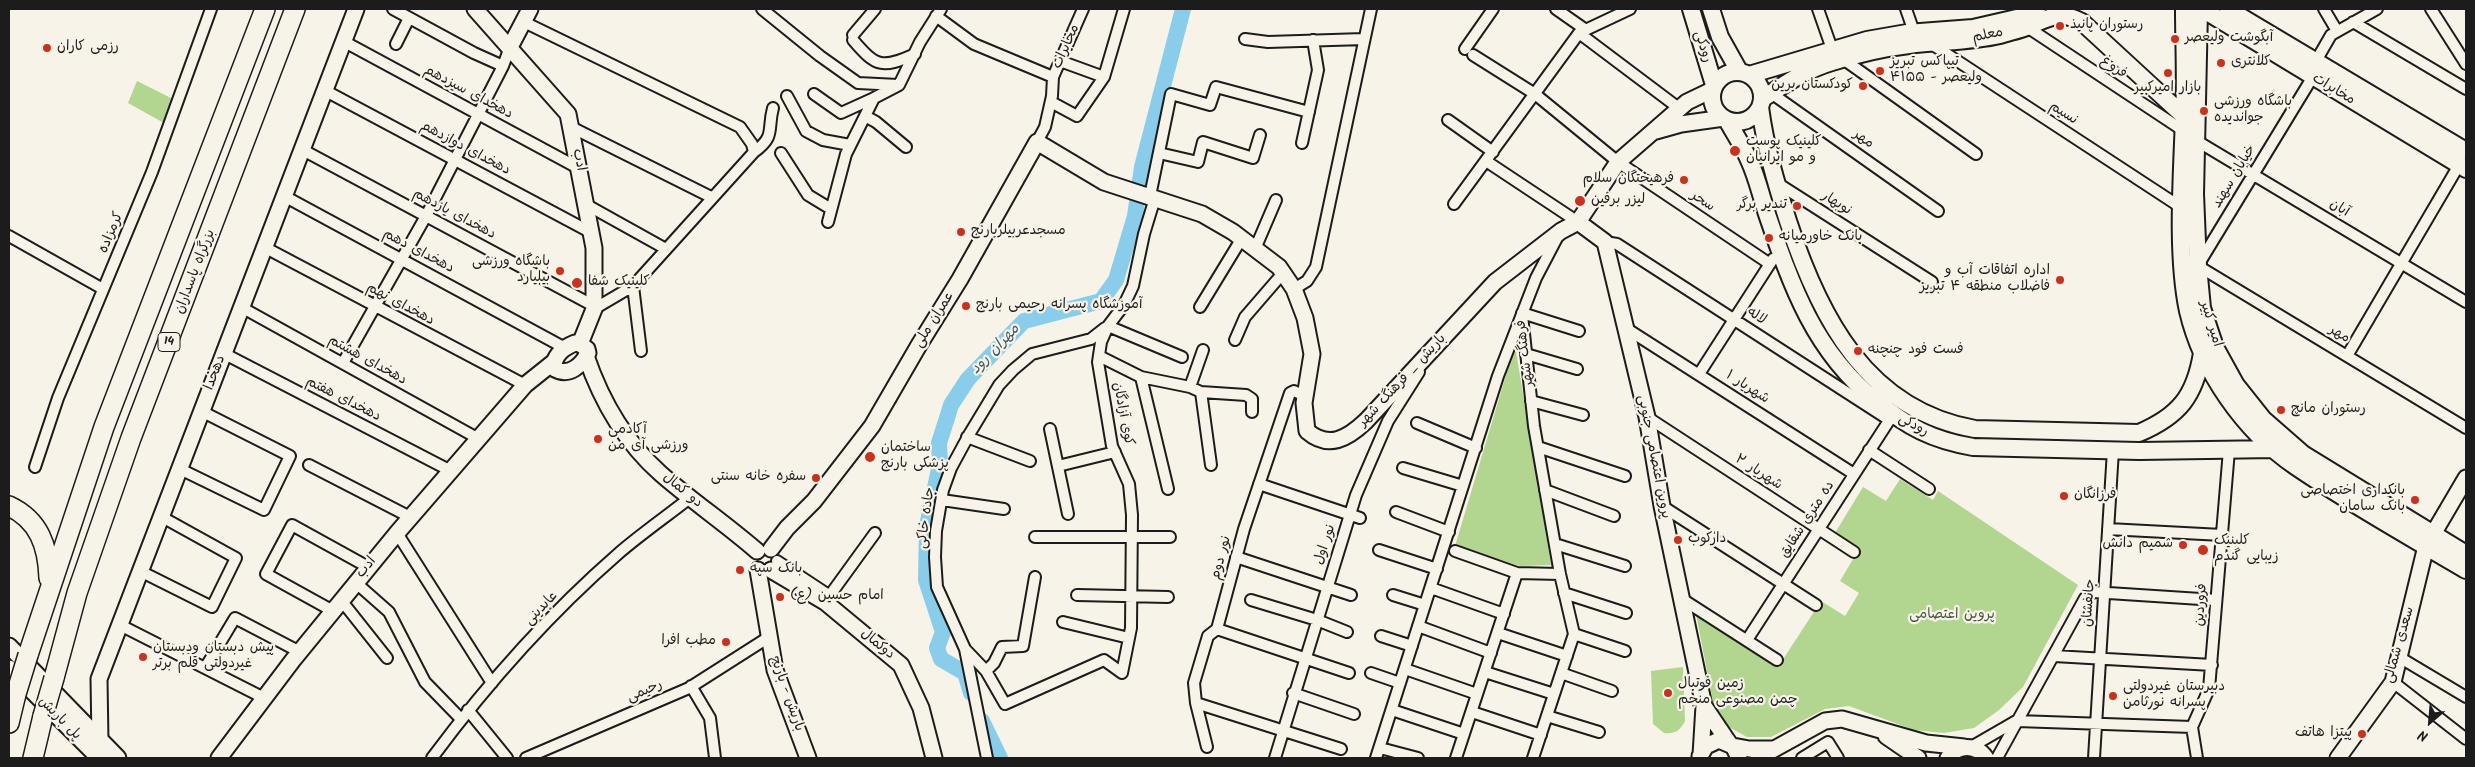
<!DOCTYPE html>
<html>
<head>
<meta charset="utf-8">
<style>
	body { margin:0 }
	#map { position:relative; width:2475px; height:767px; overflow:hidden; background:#f7f3e8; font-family:Kalam,sans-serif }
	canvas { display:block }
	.frame { position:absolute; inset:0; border:10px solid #1c1c1c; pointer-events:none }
	.north { position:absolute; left:2405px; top:697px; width:50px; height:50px; -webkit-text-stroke:4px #f7f3e8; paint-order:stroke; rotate:207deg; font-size:14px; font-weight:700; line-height:20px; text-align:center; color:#1c1c1c }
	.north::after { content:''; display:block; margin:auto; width:18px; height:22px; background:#1c1c1c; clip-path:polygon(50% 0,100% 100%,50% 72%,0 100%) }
</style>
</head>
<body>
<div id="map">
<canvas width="2475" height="767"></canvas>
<div class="frame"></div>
<div class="north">N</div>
</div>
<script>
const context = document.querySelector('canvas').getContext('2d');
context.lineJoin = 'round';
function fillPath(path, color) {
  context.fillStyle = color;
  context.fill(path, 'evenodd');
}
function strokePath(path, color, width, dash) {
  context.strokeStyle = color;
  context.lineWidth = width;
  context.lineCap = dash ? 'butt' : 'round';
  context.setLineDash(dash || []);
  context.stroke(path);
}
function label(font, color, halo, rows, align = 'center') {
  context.font = font + ' Kalam,"Playpen Sans Arabic",sans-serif';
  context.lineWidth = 4.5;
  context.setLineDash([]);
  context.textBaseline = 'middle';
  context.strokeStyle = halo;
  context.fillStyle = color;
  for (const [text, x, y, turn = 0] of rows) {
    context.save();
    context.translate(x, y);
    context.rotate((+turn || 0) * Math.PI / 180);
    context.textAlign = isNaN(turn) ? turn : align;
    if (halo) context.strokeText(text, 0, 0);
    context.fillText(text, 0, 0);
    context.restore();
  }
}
fillPath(new Path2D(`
	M137 81 173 99 164 123 128 103Z
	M1515 345 1551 565 1520 566 1455 546Z
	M1900 479 1933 500 1938 491 2078 585 2023 687 1999 710 1974 728 1944 733 1914 730 1849 706 1825 709 1771 737H1747L1727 726 1713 702 1696 614 1778 667 1821 601 1845 616 1859 593 1840 581 1859 549 1835 533 1863 487 1886 501Z
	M1683 667 1685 721C1680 731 1675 734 1664 733L1653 724 1651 671Z`), '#b2d590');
strokePath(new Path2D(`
	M971 693 965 673 941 659 937 648 943 632 926 580 927 526 940 464 939 443 947 418 951 405 968 379 1024 321 1101 301 1116 280 1135 216 1142 167 1183 9
	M982 721 1000 758`), '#89cdea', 16);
const street = new Path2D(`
	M393 9 474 53 503 66
	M762 9 820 56 858 83 898 85
	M1556 9 1586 30
	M1818 9 1832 49
	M1906 9 1914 32
	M2324 9 2337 31
	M2431 9 2466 64
	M936 16 974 44 1053 77
	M524 22 740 127 752 144 754 152 633 286 594 309
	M2353 22 2466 89
	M2027 27 2184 131
	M1579 33 1680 109
	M853 35 875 9
	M1245 39 1268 42 1364 39
	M853 40C876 67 882 69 915 54
	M343 41 580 169
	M1930 43 2182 208
	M396 44 409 18
	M1465 49 1493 9
	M1473 55 1535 94 1618 162 1770 264
	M1843 59 1976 154
	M1060 61 1104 77
	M2316 61 2331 35 2377 9
	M324 90 592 233
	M1771 93 1938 211
	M814 94 841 113 874 98
	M787 96 806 131 823 140 850 145
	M1051 102 1077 116 1104 77 1124 9
	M865 116 876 122 906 147
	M1448 120 1493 152
	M571 127 711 197
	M2197 141 2466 302
	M1037 142 1045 127 1052 96 1053 77 1083 9
	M1302 143 1318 70 1313 40
	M301 149 594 306
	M754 152C776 136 767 130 773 108
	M781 153 808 195 831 209
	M1159 153 1198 162 1203 142 1253 158 1260 135
	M1486 161 1578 222
	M1777 183 1932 282
	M284 196 565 348
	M1150 196 1171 94 1210 105 1216 87 1309 112
	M1454 204 1579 33 1630 9
	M587 205 666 249
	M828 222 846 154 874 98 899 85 920 42 941 9
	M9 236 103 289
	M1605 242 1617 244 1888 419
	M264 247 525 385
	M1255 249 1276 200
	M2200 262 2312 78
	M2198 266 2466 428
	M633 286 641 351
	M1294 289 1307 281 1316 267 1371 9
	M241 307 479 439
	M1200 307 1242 238
	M1522 313 1579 331
	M1522 315 1534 426 1560 574 1574 634 1533 758
	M1108 326 1182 357
	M1624 327 1854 474
	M1235 340 1245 317 1283 273
	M223 353 451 471
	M1526 354 1577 369
	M1099 356 1141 377 1168 489
	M2347 356 2459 165
	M343 363 426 216 503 66 510 47
	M1699 374 1773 259
	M1141 377 1190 387 1201 392 1246 395 1252 399V412
	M1190 387 1203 350
	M1201 392 1211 465
	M1531 401 1583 415
	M1647 417 1854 552
	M1417 423 1476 448
	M1050 429 1068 514
	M967 437 1030 461
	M1538 447 1625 476
	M1869 450 1929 489
	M309 465 410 517
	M1058 466 1115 452
	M35 467 58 398 152 172 211 9
	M1403 468 1463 486
	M180 469 264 510 290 456 201 411
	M1259 484 1360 518
	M1545 490 1614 516
	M942 500 1004 509
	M1662 506 1816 605
	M1396 512 1449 532
	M2108 529 2222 535
	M397 533 492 683
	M1035 537H1170
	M1555 544 1625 566
	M1379 550 1437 569
	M1455 551 1517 573
	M1236 557 1351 595
	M777 561 830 596
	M140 571 212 607 236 558 162 517
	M355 582 389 612 425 682 461 719
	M1431 588 1504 614
	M1564 593 1626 613
	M1077 595 1168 597
	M1393 595 1425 605
	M1682 599 1777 660
	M341 600 387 658
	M1251 600 1317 620 1347 632
	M825 602 875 533
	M333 611 266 574 292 525 368 567
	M1063 622 1129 638
	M120 625 264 698
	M1418 626 1491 653
	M1217 629 1349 673
	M1498 633 1567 656
	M1574 634 1625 651
	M1381 636 1412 646
	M1747 640 1892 416
	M965 649 986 671 1005 704 1104 660 1122 673 1131 628 1132 515 1129 484 1112 446 1098 362 1101 342 1108 326 1124 305 1133 286 1144 234 1155 198
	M2054 656 2212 665
	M2399 657 2466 697
	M205 668 235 618 300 652
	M1405 669 1477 694
	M986 671 994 663 1002 647 1023 646 1035 577
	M1485 672 1554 694
	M1371 673 1400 683
	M1561 673 1612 691
	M2393 682 2466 739
	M691 686 710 718 715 758
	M1293 693 1354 714
	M1196 703 1341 749
	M468 710 507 758
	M1392 710 1464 734
	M1472 712 1541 735
	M1547 716 1599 732
	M2017 721 2192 727
	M1207 747 1196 703 1194 683 1208 636 1217 629 1244 529 1290 393 1294 391 1305 396
	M1971 747 2016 721
	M1380 748 1418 758
	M432 758C487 684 549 614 619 553 641 534 667 516 691 497
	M526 758 689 688 769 637
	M987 758 965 649 937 587 935 557 936 531 943 490 951 468 970 433 999 385 1013 370 1032 354 1091 339 1105 328
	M1275 758 1356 495 1388 421 1419 372
	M1376 758 1498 376 1536 278 1558 236
	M1456 758 1517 573 1560 574
	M1802 758 1828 742 1838 758
	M1997 758 2085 598 2093 592 2216 600
	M2094 758 2113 450
	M2197 758 2192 727 2209 689 2229 450`);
const secondary = new Path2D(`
	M475 9 568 114 594 248V309L580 344
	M510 47 530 9
	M1656 131 1681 124 1724 118
	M1578 222 1605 242 1647 417 1662 506 1704 706 1701 755
	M575 343 580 344 587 349 588 353C582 365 569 377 555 369L553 365C557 353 563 348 575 343Z
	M586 356C601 400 626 443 661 474 692 501 726 524 757 551
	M771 549 787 528 814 501 872 426 919 345 960 279 1037 142 1104 182 1202 214 1233 232 1279 267 1294 289 1305 318 1312 354 1304 403 1307 431C1329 450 1348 438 1366 421L1495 282 1561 231 1578 222 1618 162 1687 102 1712 90
	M758 570 775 670 808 758
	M771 570 825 602 901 665 921 708 934 758
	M9 646 118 758
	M9 668 99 758
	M1704 706 1729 743
	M1886 736 1918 758
	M100 741 99 679 356 9
	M1733 746 1749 749H1772
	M1700 756 1706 746 1719 740 1733 746 1739 758
	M219 758 293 660 397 533 525 385 555 361
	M1758 758 1825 721 1842 719 1926 743 1964 747
	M1948 758C1958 744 1976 744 1986 758
	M2338 758 2393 682 2426 546 2466 478`);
const primary = new Path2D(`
	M1691 9 1714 85
	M1711 9 1720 37 1739 71
	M2184 9C2184 45 2186 82 2184 118 2182 176 2176 254 2188 311 2202 371 2244 431 2295 466 2349 503 2410 537 2466 570
	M2199 9 2195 194 2198 266 2202 308 2215 347 2236 385 2263 419 2303 454 2466 554
	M2202 9 2466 169
	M2228 9 2466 151
	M1712 97a25 25 0 1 1 50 0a25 25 0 1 1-50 0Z
	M1749 75 1867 40 1907 33 1973 28 2021 17 2037 9
	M1762 99C1785 84 1805 70 1832 62 1857 54 1883 48 1909 45 1940 41 1970 42 2000 35 2009 32 2020 30 2029 26 2051 17 2059 10 2082 22L2184 116
	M1760 107C1765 146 1776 183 1788 221 1819 316 1866 410 1975 429L2139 433C2179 416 2195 396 2202 353
	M1727 120C1734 133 1743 146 1749 160 1757 177 1761 196 1767 214 1792 287 1814 351 1876 401 1908 427 1932 440 1973 447L2139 451 2276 449`);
const highway = new Path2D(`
	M9 506C39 520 48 546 49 578
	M28 655 104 427 265 9
	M54 678 77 593 131 438 295 9
	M9 723 16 694
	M33 758 43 716`);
strokePath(street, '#1c1c1c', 14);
strokePath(secondary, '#1c1c1c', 19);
strokePath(primary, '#1c1c1c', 20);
strokePath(highway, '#1c1c1c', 22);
strokePath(street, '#f7f3e8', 10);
strokePath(secondary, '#f7f3e8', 15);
strokePath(primary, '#f7f3e8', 16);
strokePath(highway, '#f7f3e8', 19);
const highwayBridge = new Path2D(`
	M16 694 28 655
	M43 716 54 678`);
strokePath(highwayBridge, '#1c1c1c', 22, []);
strokePath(highwayBridge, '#f7f3e8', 19);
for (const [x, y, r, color] of [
	[2060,26,5,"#c8321e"],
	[2175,39,5,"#c8321e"],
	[47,48,5,"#c8321e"],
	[2221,63,5,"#c8321e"],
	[1880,71,5,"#c8321e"],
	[2168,73,5,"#c8321e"],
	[1863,86,5,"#c8321e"],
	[2204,111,5,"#c8321e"],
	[1735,151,6,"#c8321e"],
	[1684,180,5,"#c8321e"],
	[1580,201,6,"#c8321e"],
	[1797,206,5,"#c8321e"],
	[961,232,5,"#c8321e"],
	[1769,238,5,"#c8321e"],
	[560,271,5,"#c8321e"],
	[2060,280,5,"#c8321e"],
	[577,283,6,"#c8321e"],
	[966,306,5,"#c8321e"],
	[1858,351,5,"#c8321e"],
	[2281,410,5,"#c8321e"],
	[598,439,5,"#c8321e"],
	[870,457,6,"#c8321e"],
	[816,478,5,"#c8321e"],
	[2064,496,5,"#c8321e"],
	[2415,500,5,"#c8321e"],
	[1678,540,5,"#c8321e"],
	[2183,545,5,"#c8321e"],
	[2203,550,6,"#c8321e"],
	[740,570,5,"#c8321e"],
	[780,597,5,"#c8321e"],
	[726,642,5,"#c8321e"],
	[143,657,5,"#c8321e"],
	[1668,693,5,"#c8321e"],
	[2113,696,5,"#c8321e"],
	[2362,734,5,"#c8321e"]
]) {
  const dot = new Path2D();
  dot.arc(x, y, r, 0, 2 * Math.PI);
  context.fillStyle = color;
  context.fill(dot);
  strokePath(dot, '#f7f3e8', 2);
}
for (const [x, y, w] of [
	[169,342,22]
]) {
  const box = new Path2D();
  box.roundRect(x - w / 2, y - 9.5, w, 19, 4);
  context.fillStyle = '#f7f3e8';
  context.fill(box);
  strokePath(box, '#1c1c1c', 1);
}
label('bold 12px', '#1c1c1c', null, [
	["14",169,342]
]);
label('14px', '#1c1c1c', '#f7f3e8', [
	["رستوران پانیذ",2070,26],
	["آبگوشت ولیعصر",2185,39],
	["رزمی کاران",57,48],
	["تیپاکس تبریز",1890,63],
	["ولیعصر - ۴۱۵۵",1890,79],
	["کلانتری",2231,63],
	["کودکستان برین",1853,86,"right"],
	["بازار امیرکبیر",2168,89,"center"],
	["باشگاه ورزشی",2214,103],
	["جواندیده",2214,119],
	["کلینیک پوست",1746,143],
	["و مو ایرانیان",1746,159],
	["فرهیختگان سلام",1674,180,"right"],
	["لیزر برفین",1591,201],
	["تندیر برگر",1787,206,"right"],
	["مسجدعربیلربارنج",971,232],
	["بانک خاورمیانه",1779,238],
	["باشگاه ورزشی",550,263,"right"],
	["بیلیارد",550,279,"right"],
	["اداره اتفاقات آب و",2050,272,"right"],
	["فاضلاب منطقه ۴ تبریز",2050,288,"right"],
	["کلینیک شفا",588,283],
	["آموزشگاه پسرانه رحیمی بارنج",976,306],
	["فست فود چنچنه",1868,351],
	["رستوران مانچ",2291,410],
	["آکادمی",608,431],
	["ورزشی آی من",608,447],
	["ساختمان",881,449],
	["پزشکی بارنج",881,465],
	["سفره خانه سنتی",806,478,"right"],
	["بانکداری اختصاصی",2405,492,"right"],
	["بانک سامان",2405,508,"right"],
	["فرزانگان",2074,496],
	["دارکوب",1688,540],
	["کلینیک",2214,542],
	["زیبایی گندم",2214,558],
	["شمیم دانش",2173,545,"right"],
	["بانک سپه",750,570],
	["امام حسین (ع)",790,597],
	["مطب افرا",716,642,"right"],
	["پیش دبستان ودبستان",153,649],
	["غیردولتی قلم برتر",153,665],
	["زمین فوتبال",1678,685],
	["چمن مصنوعی منجم",1678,701],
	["دبیرستان غیردولتی",2123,688],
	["پسرانه نورثامن",2123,704],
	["پیتزا هاتف",2352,734,"right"]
], 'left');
label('14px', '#1c1c1c', '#f7f3e8', [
	["معلم",1988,36,-11],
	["مخابرات",1067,47,-66],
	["رودکی",1702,47,73],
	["فروغ",2113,68,34],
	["مخابرات",2333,90,31],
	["دهخدای سیزدهم",468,93,28],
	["نسیم",2063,114,33],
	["مهر",1863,140,35],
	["دهخدای دوازدهم",465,149,28],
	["ادب",578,160,79],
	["خیابان سهند",2235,177,-59],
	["سحر",1702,202,34],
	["نوبهار",1836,204,32],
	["آبان",2339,209,31],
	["دهخدای یازدهم",454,215,28],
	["کرمزاده",112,233,-67],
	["دهخدای دهم",418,252,28],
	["بزرگراه پاسداران",196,272,-69],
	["دهخدای نهم",400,305,28],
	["لاله",1756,317,33],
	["عمران ملی",935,320,-58],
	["امیر کبیر",2210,324,73],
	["مهر",2339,335,31],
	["فرهنگ شهر",1526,353,-97],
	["دهخدای هشتم",367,361,29],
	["دهخدا",216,373,-69],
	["باریش _ فرهنگ شهر",1403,381,-47],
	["شهریار ۱",1747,388,33],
	["دهخدای هفتم",343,400,27],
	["کوی آزادگان",1122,414,79],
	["رودکى",1913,426,29],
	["پروین اعتصامی جنوبی",1653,457,79],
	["شهریار ۲",1758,473,33],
	["دو کمال",682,491,39],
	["جاده خاکی",927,518,-82],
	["ده متری شقایق",1808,520,-57],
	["نور اول",1326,545,-72],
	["نور دوم",1222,558,-75],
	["ادب",367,568,-50],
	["جانفشان",2090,603,-86],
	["فروردین",2202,605,-86],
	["عابدینی",542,609,-46],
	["دوکمال",877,645,39],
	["سعدى شمالى",2400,645,-74],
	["رحیمی",645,692,-23],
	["باریش - بارنج",786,694,71],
	["پل باریش",59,719,45]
]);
label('14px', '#49543f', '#f7f3e8', [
	["پروین اعتصامى",1952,616]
]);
label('italic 15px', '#425a64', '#f7f3e8', [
	["مهران رود",996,350,-46]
]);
</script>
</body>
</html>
